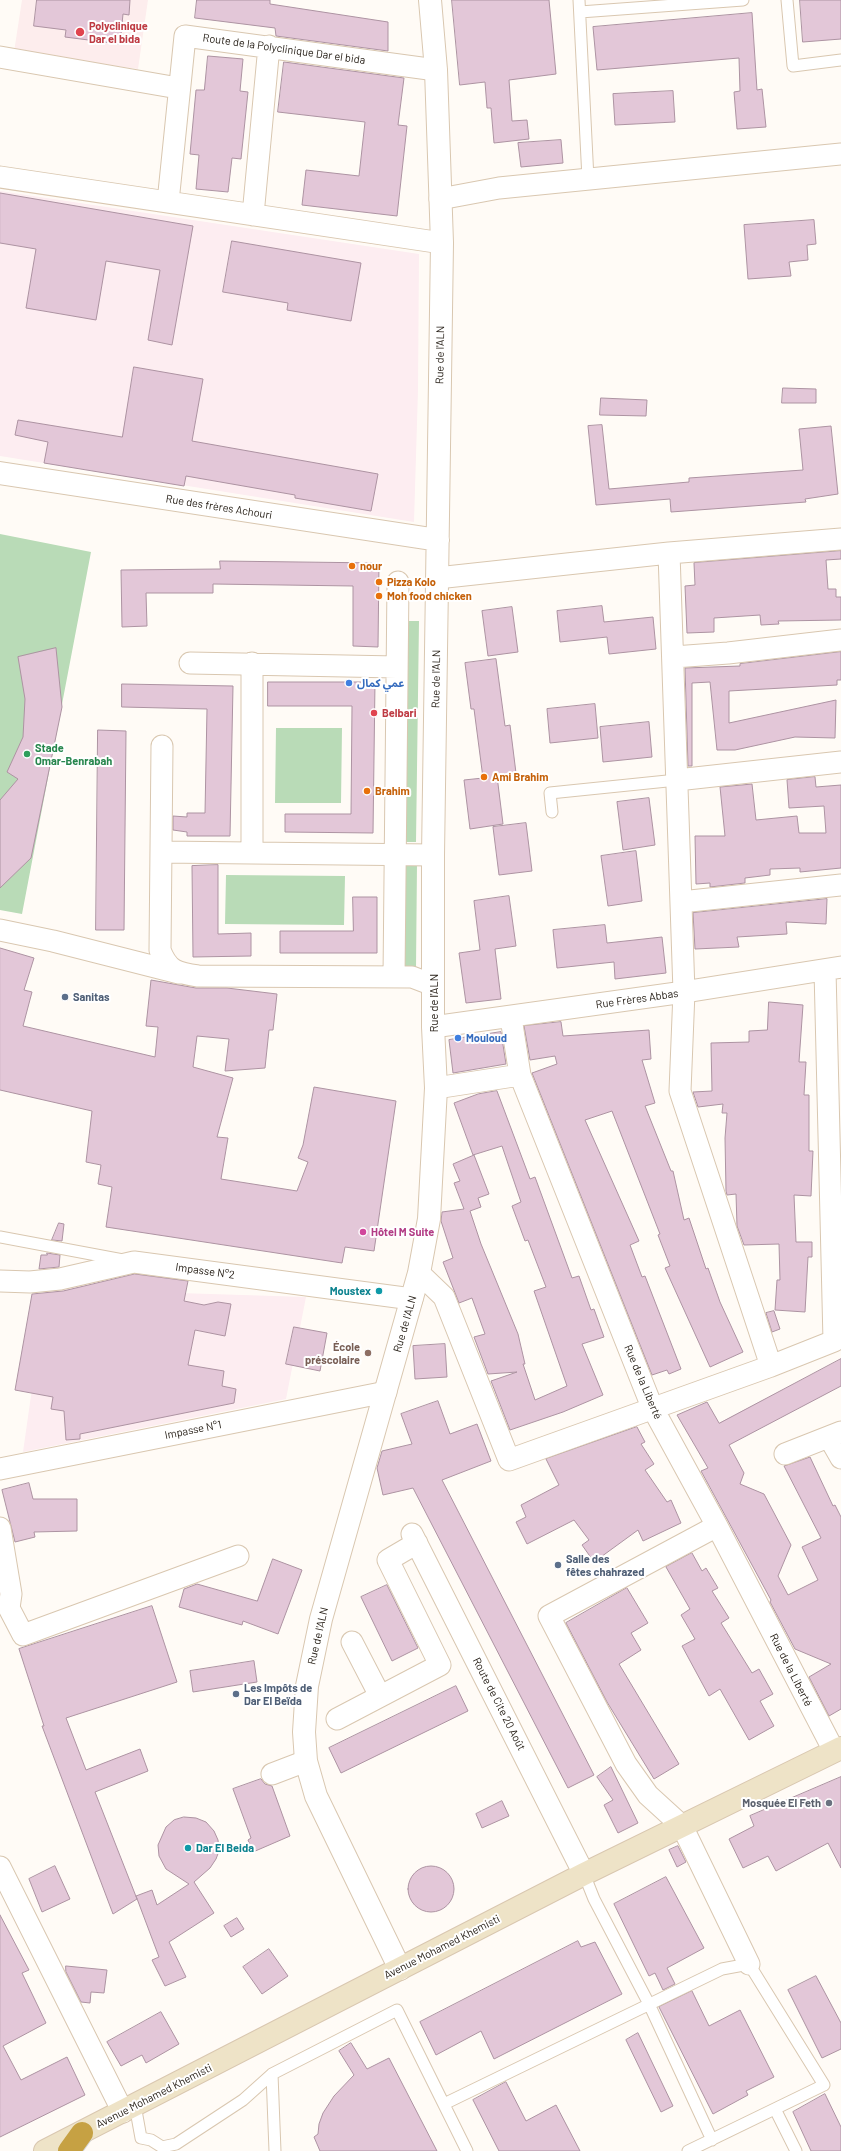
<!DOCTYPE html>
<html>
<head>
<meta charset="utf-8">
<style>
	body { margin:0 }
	canvas { display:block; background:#fffbf6 }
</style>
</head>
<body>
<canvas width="841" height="2151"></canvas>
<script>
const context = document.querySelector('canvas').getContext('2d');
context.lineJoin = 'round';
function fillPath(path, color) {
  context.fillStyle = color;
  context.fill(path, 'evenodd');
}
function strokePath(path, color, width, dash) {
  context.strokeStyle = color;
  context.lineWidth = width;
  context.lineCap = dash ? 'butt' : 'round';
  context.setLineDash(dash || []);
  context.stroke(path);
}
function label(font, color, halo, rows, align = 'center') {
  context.font = font + ' Barlow,"Noto Sans Arabic",sans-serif';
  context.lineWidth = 4;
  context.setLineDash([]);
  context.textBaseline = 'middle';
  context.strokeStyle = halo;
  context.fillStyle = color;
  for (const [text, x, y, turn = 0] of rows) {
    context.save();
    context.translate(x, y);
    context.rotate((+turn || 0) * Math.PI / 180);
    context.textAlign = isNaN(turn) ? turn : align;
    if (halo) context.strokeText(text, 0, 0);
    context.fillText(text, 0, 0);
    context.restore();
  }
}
fillPath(new Path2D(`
	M0 191 419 254 418 390 414 522 0 456Z
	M47 1283 179 1293 306 1297 286 1399 23 1452Z`), '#fdedf1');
fillPath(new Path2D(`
	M22 0H148L138 69 14 52Z`), '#fdeded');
fillPath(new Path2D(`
	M0 534 91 552 22 914 0 910Z
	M403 621H419L416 842H401Z
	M276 728H342L341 803H275Z
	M401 863H417L416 968H400Z
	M226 875 345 876 344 925 225 924Z`), '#b9dbb7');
const building = new Path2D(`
	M37 0H130L129 15 123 14 120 44 65 37 66 30 34 26Z
	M197 0H270V4L388 22V51L276 36 275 28 195 18Z
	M452 0H549L556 74 509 80 512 121 527 120 529 139 494 143 491 108H487L485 82 460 85Z
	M800 0H841V39L803 42Z
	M752 13 757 90 762 89 766 127 737 129 734 92 740 91 739 58 597 70 593 27Z
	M208 56 243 59 240 91 248 92 241 159 232 158 228 192 196 189 199 155 190 154 196 90H204Z
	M284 62 404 78 398 125 407 126 397 216 302 205 306 170 359 176 365 122 278 112Z
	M673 91 675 122 615 125 613 94Z
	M561 140 563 163 521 167 518 143Z
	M0 193 193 226 172 345 148 340 160 270 106 261 96 320 26 308 36 249 0 243Z
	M814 220 816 244 807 245 808 260 789 262 791 276 748 279 744 225Z
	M232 241 361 263 351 321 287 310 288 303 223 292Z
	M134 367 203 379 192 441 378 474 371 511 295 498V495L186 476 184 486 44 463 48 442 15 435 18 420 122 437Z
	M783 388 816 389V403H782Z
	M601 398 647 400 646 416 600 415Z
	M602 425 609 489 689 482V478L803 470 799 429 831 426 838 494 805 499 806 502 671 512 670 499 596 505 588 426Z
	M841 551V559L826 560 828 589H836V597H841V620L778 621 779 624 761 625 760 615 714 618V632L687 633 685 586 695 585 694 563Z
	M220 561 379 563 378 647 353 646V586L213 584V593H146L147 626 122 627 121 570 220 569Z
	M602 606 604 622 653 617 656 649 609 654 607 637 560 642 557 611Z
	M512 607 518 652 488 656 482 611Z
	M56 648 62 707 31 858 0 888V800L18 779 7 772 23 737 25 699 18 657Z
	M841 652V680H837V685L729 691V723L836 700 835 738 795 737 735 750H717L710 682 692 683V766H688L685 668 740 666V664Z
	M496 659 505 726 510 725 516 773 497 776 503 824 470 829 464 780 483 778 474 709H471L465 663Z
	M268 682H375L373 833 285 832V814H351L352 706H268Z
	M122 684 233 686 230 836H187V832L173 830V816L187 817V813H205L207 709 122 707Z
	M595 704 598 738 550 743 547 709Z
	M649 722 652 757 603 762 600 727Z
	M98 730 126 731 124 930H96Z
	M815 777 816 787 841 785V868L800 872V868L770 869V875L745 878V883L710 887V883L696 884 695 836H725L720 787 752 784 756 820 797 816 799 833H826L824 806 789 808 787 780Z
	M649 798 655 845 623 850 617 802Z
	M526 823 532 871 499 875 493 827Z
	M636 851 642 901 608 906 601 856Z
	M218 865V934L251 933V956L193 957 192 866Z
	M509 896 516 946 495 949 501 999 466 1003 459 953 480 950 474 901Z
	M353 897H377V953H280V931H353Z
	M827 899 826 924 786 922 787 934 737 937 739 947 695 949 693 913Z
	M605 925 607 943 662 937 666 973 615 979 614 962 557 968 553 930Z
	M0 948 34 958 24 990 32 992 23 1026 155 1057 158 1027 146 1026 151 980 196 988H227L277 994 273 1030H269L265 1068 225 1071 229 1039 197 1036 193 1067 233 1078 217 1137 228 1138 221 1179 297 1191 308 1162 298 1158 303 1145 314 1087 396 1101 374 1251 345 1247 342 1263 106 1227 112 1187 98 1184 101 1165 86 1162 92 1111 0 1090Z
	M769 1002 803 1005 799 1062H806L804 1095H809V1151H813L811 1196 794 1195 796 1242H812V1257H808L805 1312 775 1310 777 1280H780L779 1244 744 1245 737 1226 736 1194 727 1195 726 1191 725 1138 727 1113H722L723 1104 698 1107 693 1092 712 1091 711 1043 749 1042V1031L767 1030Z
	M561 1022 563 1036 649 1030 651 1059 642 1060 655 1103 645 1106 671 1171H673L684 1220 689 1218 706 1269 708 1268 720 1302 743 1352 710 1367 665 1268 670 1266 658 1235 660 1234 612 1111 585 1120 639 1241 630 1245 642 1277 645 1276 681 1369 669 1374 667 1370 652 1375 532 1073 557 1064 555 1056 530 1060 524 1026Z
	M501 1032 506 1064 453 1073 449 1040Z
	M497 1091 530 1179 535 1177 572 1278 579 1276 591 1310 594 1309 604 1337 582 1344 603 1395 563 1412 510 1430 491 1381 517 1372 488 1374 474 1337 485 1334 472 1298 459 1303 443 1262 453 1258 441 1221 442 1212 464 1209 454 1183 460 1181 453 1164 474 1155 489 1194 478 1198 481 1207 470 1211 481 1244 518 1334 525 1364H523L535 1400 567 1386 534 1291 546 1287 528 1240 525 1241 512 1206 521 1202 502 1146 473 1155 454 1103 478 1094Z
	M59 1223 64 1224 62 1241 52 1240Z
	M47 1253 60 1255 59 1267 39 1269 41 1255H47Z
	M135 1274 188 1281 184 1301 204 1305 218 1302 231 1304 225 1336 195 1330 188 1365 224 1371 222 1386 236 1389 234 1403 80 1434V1439L66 1440 64 1411 51 1409 53 1397 15 1390 32 1294 63 1291Z
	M774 1311 780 1329 772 1332 766 1313Z
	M294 1327 327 1333 320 1371 286 1364Z
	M445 1344 447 1377 415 1379 413 1346Z
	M841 1359V1386L729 1445 744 1473 740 1484 764 1494 791 1545 778 1576 788 1595 818 1580 802 1547 821 1538 784 1466 810 1457 833 1506 835 1505 841 1517V1709L829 1716 809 1677 831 1664 795 1649 770 1602 771 1600 701 1471 708 1468 677 1415 707 1402 719 1423Z
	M438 1401 450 1434 477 1424 491 1461 442 1480 594 1775 568 1788 413 1488 383 1495 377 1468 382 1451 412 1444 401 1414Z
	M637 1427 645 1442 641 1444 654 1464 645 1470 667 1502 671 1500 681 1523 643 1541 638 1530 594 1562 582 1545 589 1540 574 1520 527 1544 516 1522 526 1517 521 1505 559 1485 546 1459Z
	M29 1483 33 1499H77V1531L34 1532 35 1537 15 1542 2 1490Z
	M692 1553 702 1571 706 1568 718 1588 712 1591 729 1618 721 1623 752 1673 759 1669 773 1694 760 1701 774 1726 749 1740 720 1689 709 1696 682 1646 695 1639 681 1615 690 1609 666 1567Z
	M273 1559 302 1570 278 1634 243 1621 242 1625 179 1607 184 1589 197 1584 257 1601Z
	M387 1585 418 1648 392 1661 361 1597Z
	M627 1588 648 1623 631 1633 641 1650 619 1664 679 1764 654 1779 607 1702 566 1623Z
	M152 1606 177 1682 66 1718 86 1770 140 1749 148 1771 95 1792 137 1899 113 1914 42 1726H44L19 1649Z
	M254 1661 257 1682 193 1692 190 1671Z
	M456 1686 468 1711 341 1773 329 1748Z
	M611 1767 638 1823 618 1833 604 1805 613 1800 597 1777Z
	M841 1777V1868L828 1843 776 1871 768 1856 743 1868 729 1839 754 1826 750 1816Z
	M261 1779 265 1784 272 1786 290 1836 253 1852 248 1840 251 1838 233 1789Z
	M502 1801 509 1816 482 1828 476 1814Z
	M184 1817 196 1818 206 1822 214 1831 218 1840 219 1851 216 1859 210 1868 194 1882 214 1913 169 1942 186 1977 165 1986 152 1960 159 1957 136 1896 152 1890 157 1905 189 1884 166 1869 159 1856 158 1845 166 1827 174 1820Z
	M678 1846 686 1862 677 1867 669 1850Z
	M55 1866 70 1899 42 1912 29 1879Z
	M408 1889a23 23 0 1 1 46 0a23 23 0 1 1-46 0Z
	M666 1877 704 1948 667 1968 675 1984 663 1990 655 1973 649 1976 614 1904Z
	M0 1915 29 1970 22 1973 46 2023 3 2046 21 2080 67 2057 85 2095 0 2137Z
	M237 1918 244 1929 231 1937 224 1926Z
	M578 1941 581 1947 595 1942 622 1994 494 2059 481 2031 436 2055 420 2022Z
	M269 1949 288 1976 262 1994 243 1967Z
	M66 1966 107 1970 104 1993 91 1992 90 2003 81 2002 66 1972Z
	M816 1976 841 2023V2049L822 2058 788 1990Z
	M692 1991 709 2026 740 2010 774 2077 746 2091 748 2095 713 2114 659 2007Z
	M161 2012 179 2044 146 2063 142 2055 121 2066 107 2042Z
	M638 2033 673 2106 661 2112 626 2040Z
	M351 2043 367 2069 389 2058 437 2151H320L314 2137 318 2134 319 2124 323 2113 334 2096 354 2075 339 2051Z
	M506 2082 526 2121 556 2105 580 2151H499L473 2100Z
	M825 2094 841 2127V2151H811L793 2112Z`);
fillPath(building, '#e3c7d8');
strokePath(building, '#ad93a2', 1);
const service = new Path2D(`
	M579 0 588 179
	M787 0 793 66 841 60
	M580 12 743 0
	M552 812 550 793 677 780
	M0 1237 123 1260
	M584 1874 594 1899 649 2004 712 2140
	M272 2074 275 2151
	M444 2104 722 1969 749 1964 824 2085 688 2151
	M135 2105 141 2138 151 2140 162 2147 176 2144 243 2100 272 2074 397 2010 467 2151
	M775 2109 796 2151`);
const minor = new Path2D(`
	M0 57 178 88
	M0 177 442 243
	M440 199 499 188 841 154
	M168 202 185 36 436 70
	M253 215 269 46
	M437 578 669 553 841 539
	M674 657 728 653 841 640
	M190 663 397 667
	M162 746 160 950C168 971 177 973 198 976L412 977 433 985
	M677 780 841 762
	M161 852 433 855
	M252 853V663
	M681 902 841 885
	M0 930 53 941 179 973
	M394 976 398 582
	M511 1018 520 1075
	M433 1027 684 992 841 967
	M436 1088 520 1075 652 1407 717 1526 834 1751
	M419 1273 444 1297 509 1460 771 1366 680 1091 684 992 669 553
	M0 1281 30 1282 60 1279 134 1262 412 1299
	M771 1366 834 1341 825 970
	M829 1437 841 1458
	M785 1454 841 1432
	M0 1469 386 1392
	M717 1526 549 1616 626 1764 648 1795 682 1826 749 1964
	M0 1528 11 1594 9 1608 23 1635 238 1556
	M412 1534 584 1874
	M352 1642 380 1696
	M337 1719 440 1665 388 1560 417 1543
	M272 1774 306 1761
	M0 1867 123 2112`);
const tertiary = new Path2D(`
	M0 473 438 540
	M400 1969 316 1796 306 1761 304 1732 307 1686 321 1619 419 1273 429 1219 436 1088 433 1027V855L442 243 436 70 430 0`);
const secondary = new Path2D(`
	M45 2151 584 1874 841 1748`);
const motorway = new Path2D(`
	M69 2151 82 2133`);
strokePath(service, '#d9c7b0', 13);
strokePath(minor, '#d9c7b0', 23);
strokePath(tertiary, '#d9c7b0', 24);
strokePath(secondary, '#d9c7b0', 24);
strokePath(motorway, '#d8d7d6', 24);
strokePath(service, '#fff', 11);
strokePath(minor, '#fff', 21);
strokePath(tertiary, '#fff', 22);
strokePath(secondary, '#eee3c7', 22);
strokePath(motorway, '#c6a143', 22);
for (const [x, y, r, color] of [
	[80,32,5,"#e0444e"],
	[352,566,4,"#e8710a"],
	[379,582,4,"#e8710a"],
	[379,596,4,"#e8710a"],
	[349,683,4,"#3f7fe0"],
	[374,713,4,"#e0444e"],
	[27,754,4,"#2e9e5b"],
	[484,777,4,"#e8710a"],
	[367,791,4,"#e8710a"],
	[65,997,4,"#5c6f8a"],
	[458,1038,4,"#3f7fe0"],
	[363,1232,4,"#d1479c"],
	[379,1291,4,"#0f9aa8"],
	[368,1353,4,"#8d6e63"],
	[558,1565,4,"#5c6f8a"],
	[236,1694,4,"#5c6f8a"],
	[829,1803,4,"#6b7280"],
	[188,1848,4,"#0f9aa8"]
]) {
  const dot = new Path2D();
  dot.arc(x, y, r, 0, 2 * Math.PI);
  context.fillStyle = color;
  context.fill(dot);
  strokePath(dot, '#fff', 1.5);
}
label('bold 11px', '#be3a42', '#fff', [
	["Polyclinique",89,26],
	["Dar el bida",89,39],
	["Belbari",382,713]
], 'left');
label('11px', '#282119', '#fff', [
	["Route de la Polyclinique Dar el bida",284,49,8],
	["Rue de l'ALN",440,355,-89],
	["Rue des frères Achouri",219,507,9],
	["Rue de l'ALN",436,679,-89],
	["Rue Frères Abbas",637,999,-8],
	["Rue de l'ALN",434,1003,-90],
	["Impasse N°2",205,1271,8],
	["Rue de l'ALN",405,1324,-74],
	["Rue de la Liberté",643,1382,67],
	["Impasse N°1",193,1430,-11],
	["Rue de l'ALN",318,1636,-77],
	["Rue de la Liberté",791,1670,63],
	["Route de Cite 20 Août",499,1704,63],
	["Avenue Mohamed Khemisti",442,1947,-27],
	["Avenue Mohamed Khemisti",154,2096,-27]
]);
label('bold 11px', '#c56008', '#fff', [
	["nour",360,566],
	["Pizza Kolo",387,582],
	["Moh food chicken",387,596],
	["Ami Brahim",492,777],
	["Brahim",375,791]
], 'left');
label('bold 11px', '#366cbe', '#fff', [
	["عمي كمال",357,683],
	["Mouloud",466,1038]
], 'left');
label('bold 11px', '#27864d', '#fff', [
	["Stade",35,748],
	["Omar-Benrabah",35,761]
], 'left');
label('bold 11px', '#4e5e75', '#fff', [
	["Sanitas",73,997],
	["Salle des",566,1559],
	["fêtes chahrazed",566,1572],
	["Les Impôts de",244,1688],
	["Dar El Beïda",244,1701]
], 'left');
label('bold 11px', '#b23c85', '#fff', [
	["Hôtel M Suite",371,1232]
], 'left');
label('bold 11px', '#0d838f', '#fff', [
	["Moustex",371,1291],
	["Dar El Beida",196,1848,"left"]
], 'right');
label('bold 11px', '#785e54', '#fff', [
	["École",360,1347],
	["préscolaire",360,1360]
], 'right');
label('bold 11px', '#5b616d', '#fff', [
	["Mosquée El Feth",821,1803]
], 'right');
</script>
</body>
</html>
